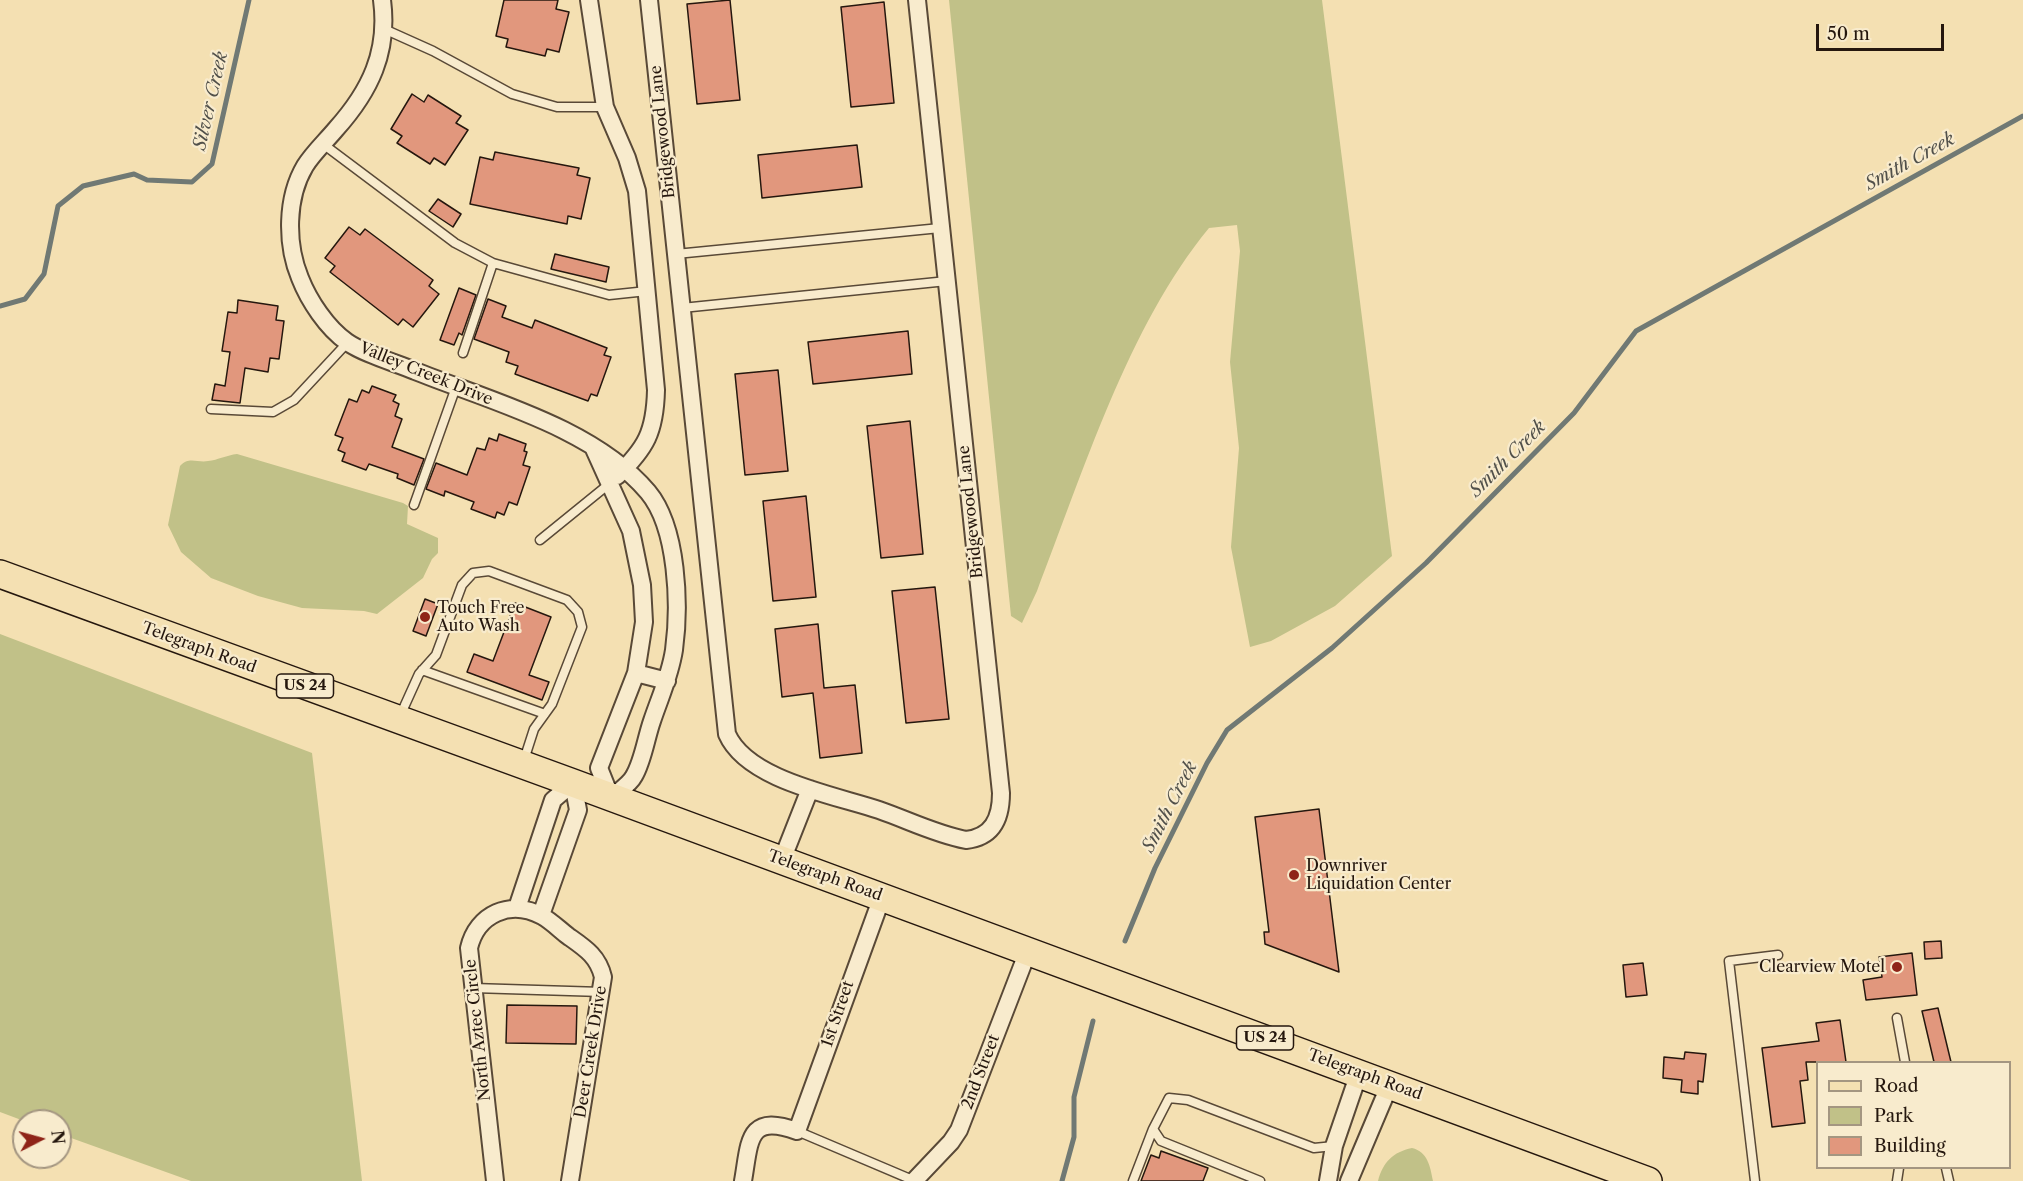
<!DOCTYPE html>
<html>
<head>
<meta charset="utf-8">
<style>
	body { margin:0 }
	#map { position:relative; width:2023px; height:1181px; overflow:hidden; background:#f4e0b2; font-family:"Libre Caslon Text",serif }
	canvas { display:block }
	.legend { position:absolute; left:1816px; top:1061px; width:195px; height:108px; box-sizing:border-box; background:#f8ebcd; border:2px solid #a49681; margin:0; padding:8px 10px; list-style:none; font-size:18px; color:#25170e }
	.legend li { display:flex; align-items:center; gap:12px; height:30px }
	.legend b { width:30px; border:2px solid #a49681 }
	.north { position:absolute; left:12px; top:1109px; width:60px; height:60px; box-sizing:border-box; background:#f8ebcd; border:2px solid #a49681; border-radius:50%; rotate:84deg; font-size:16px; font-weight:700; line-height:24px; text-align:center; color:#25170e }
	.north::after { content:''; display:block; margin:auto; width:21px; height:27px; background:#8f2418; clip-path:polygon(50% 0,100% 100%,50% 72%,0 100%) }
	.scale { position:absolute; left:1816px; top:24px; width:128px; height:27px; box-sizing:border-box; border:3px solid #25170e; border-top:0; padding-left:8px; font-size:18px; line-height:21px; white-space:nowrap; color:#25170e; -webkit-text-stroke:4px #f8ebcd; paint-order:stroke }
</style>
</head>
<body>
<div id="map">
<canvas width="2023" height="1181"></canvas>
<ul class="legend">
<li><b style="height:8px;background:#f4e0b2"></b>Road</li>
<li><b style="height:16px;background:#c1c188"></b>Park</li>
<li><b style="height:16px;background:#e1977d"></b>Building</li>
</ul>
<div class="north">N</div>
<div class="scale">50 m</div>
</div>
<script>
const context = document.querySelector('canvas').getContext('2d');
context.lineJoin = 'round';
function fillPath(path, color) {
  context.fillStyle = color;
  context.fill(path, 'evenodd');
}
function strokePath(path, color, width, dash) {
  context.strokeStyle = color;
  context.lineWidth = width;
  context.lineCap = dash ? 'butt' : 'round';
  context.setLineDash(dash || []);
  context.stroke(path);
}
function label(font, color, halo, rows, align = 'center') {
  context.font = font + ' "Libre Caslon Text",serif';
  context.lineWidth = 4.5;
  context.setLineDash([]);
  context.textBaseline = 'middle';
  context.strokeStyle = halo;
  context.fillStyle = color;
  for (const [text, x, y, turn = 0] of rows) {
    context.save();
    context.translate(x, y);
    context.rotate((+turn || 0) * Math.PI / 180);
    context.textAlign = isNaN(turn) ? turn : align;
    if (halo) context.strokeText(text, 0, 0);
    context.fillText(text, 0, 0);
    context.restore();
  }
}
fillPath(new Path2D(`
	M949 0H1322L1392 556 1335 606 1271 641 1250 647 1231 547 1239 448 1230 362 1240 251 1237 225 1209 228C1128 326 1083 473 1037 591L1022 623 1011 616Z
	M237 454 403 503 408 506 407 524 438 538V553L432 559 423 578 377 614 364 611 302 608 258 596 211 578 181 552 168 525 180 466C189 456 197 463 208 461 218 460 227 455 237 454Z
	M0 634 312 753 362 1181H191L60 1134V1121H24L0 1112Z
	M1412 1148C1428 1152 1430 1166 1433 1181H1378C1383 1162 1393 1152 1412 1148Z`), '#c1c188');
strokePath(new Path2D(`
	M0 306 25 299 44 274 58 206 83 186 134 174 147 180 192 182 212 164 249 0
	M1125 941 1155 868 1207 763 1227 730 1332 648 1426 563 1574 413 1636 331 2023 116
	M1062 1181 1074 1137V1097L1093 1021`), '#707974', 5);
const building = new Path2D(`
	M504 0H558L556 9 569 12 559 52 547 49 545 56 506 47 508 39 496 36Z
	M730 0 740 100 697 104 687 4Z
	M884 2 894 103 851 107 841 7Z
	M412 94 424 102 428 95 461 116 456 123 468 130 445 165 434 158 430 164 397 143 402 136 391 129Z
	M857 145 862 187 762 198 758 155Z
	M495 152 579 168 577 175 590 178 581 219 568 216 567 224 470 204 480 157 493 160Z
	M438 199 461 214 453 227 429 211Z
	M349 227 360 235 365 229 433 280 429 286 439 294 413 327 403 319 398 325 330 272 335 266 325 258Z
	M555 254 609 267 606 282 551 269Z
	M459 288 476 295 462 335 459 333 454 345 440 340Z
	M488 299 506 306 502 317 532 328 535 320 607 348 604 355 611 357 597 396 591 394 588 401 515 374 518 366 506 362 509 352 474 339Z
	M238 300 278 306 276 320 284 321 279 359 270 358 268 372 245 368 240 403 212 400 215 384 225 386 230 352 222 351 228 312 237 313Z
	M908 331 912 374 813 384 808 342Z
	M778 370 788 471 745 475 735 374Z
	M372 386 396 395 393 401 399 404 395 416 402 419 392 447 424 459 414 485 397 478 398 474 369 464 366 470 342 461 345 453 338 450 343 438 335 435 349 399 357 402 362 390 369 393Z
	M910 421 923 554 881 558 867 426Z
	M499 434 526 444 524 451 527 452 523 465 530 467 517 505 509 502 504 515 497 512 495 518 471 509 474 502 445 491 444 496 426 489 436 463 467 475 477 448 485 450 489 438 497 441Z
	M806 496 816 597 773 601 763 501Z
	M935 587 949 719 906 723 892 591Z
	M425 599 438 604 426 636 413 631Z
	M515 603 551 617 529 675 549 682 542 700 467 672 474 654 493 661Z
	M818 624 824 688 855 685 862 753 820 758 813 693 782 697 775 629Z
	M1319 809 1339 972 1265 944 1264 932H1269L1255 817Z
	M1941 941 1942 958 1925 959 1924 942Z
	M1912 953 1917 995 1866 1000 1863 980 1882 977 1879 957Z
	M1643 963 1647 995 1626 997 1623 965Z
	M507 1005 577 1006 576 1044 506 1043Z
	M1938 1008 1951 1062H1934L1922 1011Z
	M1840 1020 1846 1062H1806L1808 1080 1800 1081 1805 1123 1772 1127 1762 1048 1819 1041 1816 1023Z
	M1685 1052 1706 1054 1703 1082 1698 1081V1094L1681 1092 1682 1080 1663 1078 1664 1057 1684 1059Z
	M1161 1151 1208 1168 1203 1181H1141L1151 1155 1159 1158Z`);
fillPath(building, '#e1977d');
strokePath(building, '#25170e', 1.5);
const lane = new Path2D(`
	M384 29 433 51 512 94 557 107H605
	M323 144 455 243 493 263 609 295 647 291
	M676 254 940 228
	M682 308 947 281
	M463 353 493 263
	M211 409 273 412 294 400 348 342
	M414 505 456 387
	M540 540 609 484
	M422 670 545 714
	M400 716 419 674 436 655 462 585 473 573 489 571 567 600 578 612 582 627 552 704 534 729 523 763
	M473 988 602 992
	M1897 1018 1905 1062
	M797 1131 915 1181
	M1946 1168 1949 1181
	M1133 1181 1153 1129
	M1260 1181 1161 1141 1153 1129 1169 1098 1188 1100 1314 1148 1334 1146
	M1755 1181 1729 961 1778 955
	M1897 1181 1899 1168`);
const street = new Path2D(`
	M382 0C389 52 370 91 336 129 326 141 313 153 305 166 286 198 286 244 300 278 309 301 327 328 347 342 366 355 394 362 415 371 490 401 594 428 648 492 678 528 680 606 674 650 670 676 660 697 652 721 646 738 643 761 634 776 630 784 618 792 611 798L599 768 636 673 644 622 642 585 631 531 594 449
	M589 0 605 107 627 158 637 191 656 390C655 432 646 448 617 476
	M649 0 727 734C747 780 834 795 879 810 908 820 935 834 966 840 992 837 1001 819 1001 793L917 0
	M636 673 667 681
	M782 860 810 789
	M517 908 553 800 573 783
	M541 915 578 810 573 783
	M495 1181 469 948C477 914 510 899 542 916 551 921 559 929 568 936 585 948 598 956 603 977L570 1181
	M743 1181C750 1141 747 1113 797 1131L882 897
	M914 1181 951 1142 959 1130 1028 951
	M1328 1181 1334 1146 1359 1073
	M1349 1181 1390 1084`);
const primary = new Path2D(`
	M0 574 573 783 1648 1181`);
strokePath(lane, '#594937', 11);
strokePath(street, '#594937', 20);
strokePath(primary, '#25170e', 30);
strokePath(lane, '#f8ebcd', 8);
strokePath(street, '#f8ebcd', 16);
strokePath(primary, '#f4e0b2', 27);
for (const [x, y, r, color] of [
	[425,617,6,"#8f2418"],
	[1294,875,6,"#8f2418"],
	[1897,967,6,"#8f2418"]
]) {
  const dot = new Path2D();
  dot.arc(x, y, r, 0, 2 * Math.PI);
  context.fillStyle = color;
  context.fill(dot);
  strokePath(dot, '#f8ebcd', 2);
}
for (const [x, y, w] of [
	[305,686,57],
	[1265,1038,57]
]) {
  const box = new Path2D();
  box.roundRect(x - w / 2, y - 12, w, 24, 4.5);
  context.fillStyle = '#f8ebcd';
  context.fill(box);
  strokePath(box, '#25170e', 1.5);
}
label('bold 15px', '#25170e', null, [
	["US 24",305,686],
	["US 24",1265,1038]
]);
label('16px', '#25170e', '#f8ebcd', [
	["Bridgewood Lane",663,132,-96],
	["Valley Creek Drive",426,374,22],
	["Bridgewood Lane",971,512,-96],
	["Telegraph Road",199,648,20],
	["Telegraph Road",825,876,20],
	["1st Street",838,1014,-71],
	["North Aztec Circle",478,1030,-96],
	["Deer Creek Drive",591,1052,-81],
	["2nd Street",981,1072,-69],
	["Telegraph Road",1365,1075,20]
]);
label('16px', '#25170e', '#f8ebcd', [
	["Touch Free",437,608],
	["Auto Wash",437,626],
	["Downriver",1306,866],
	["Liquidation Center",1306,884],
	["Clearview Motel",1885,967,"right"]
], 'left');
label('italic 18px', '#51504a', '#f8ebcd', [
	["Silver Creek",211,101,-77],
	["Smith Creek",1910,162,-29],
	["Smith Creek",1508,459,-45],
	["Smith Creek",1170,807,-63]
]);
</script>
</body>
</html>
